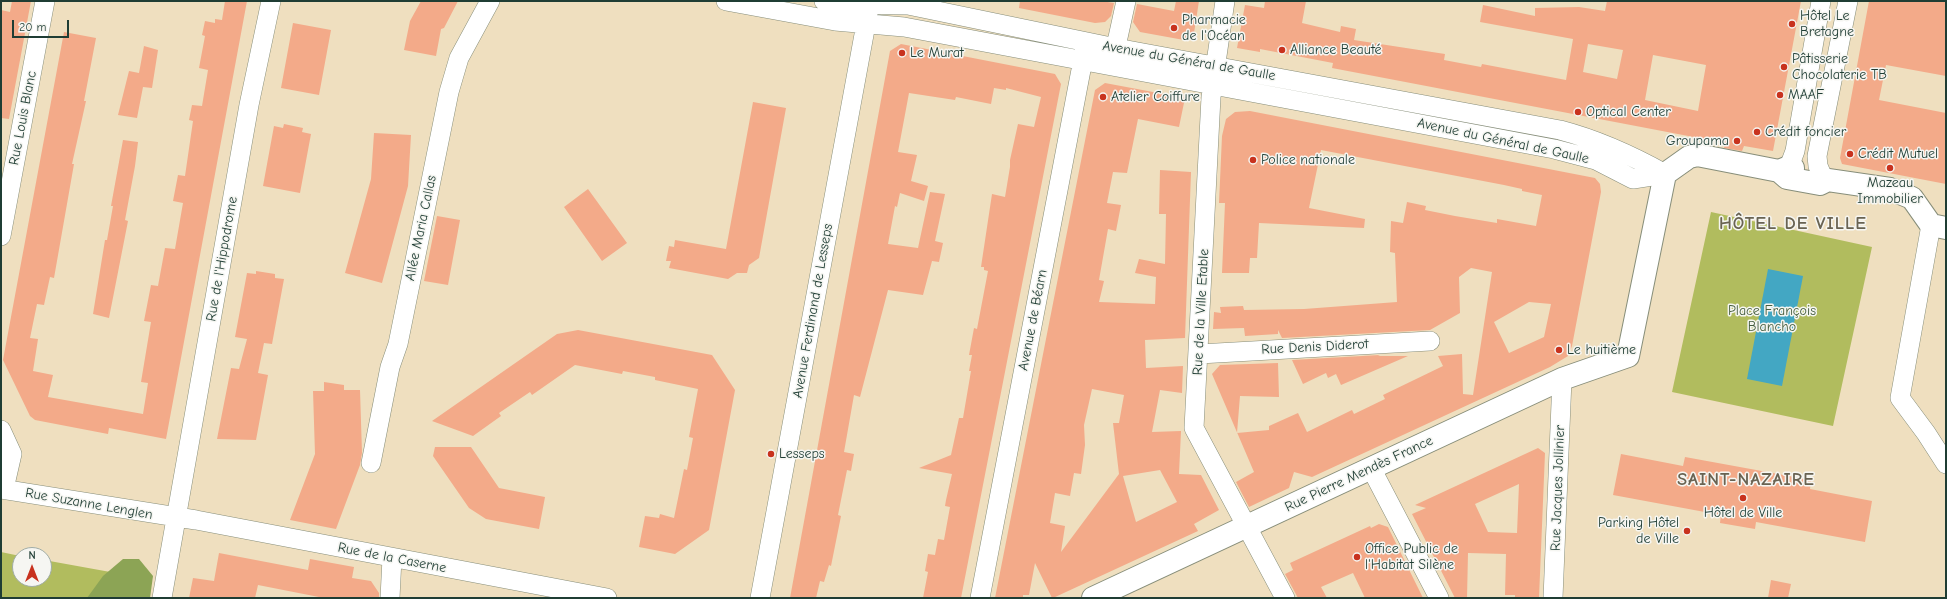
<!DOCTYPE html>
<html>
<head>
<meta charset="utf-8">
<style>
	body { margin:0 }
	#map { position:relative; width:1947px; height:599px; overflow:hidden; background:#efdfbf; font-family:"Comic Neue",sans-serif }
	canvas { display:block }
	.frame { position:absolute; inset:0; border:2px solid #1f3d34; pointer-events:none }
	.north { position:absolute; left:12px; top:547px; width:40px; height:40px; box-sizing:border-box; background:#f6f6f2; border:1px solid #a0aca6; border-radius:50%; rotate:0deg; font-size:11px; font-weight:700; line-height:16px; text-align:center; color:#1f3d34 }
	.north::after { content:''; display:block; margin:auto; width:14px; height:18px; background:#c8321e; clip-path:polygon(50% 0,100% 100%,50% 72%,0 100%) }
	.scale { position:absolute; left:12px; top:20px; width:57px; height:18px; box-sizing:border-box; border:2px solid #1f3d34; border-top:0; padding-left:5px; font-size:12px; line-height:14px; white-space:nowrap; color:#1f3d34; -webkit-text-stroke:3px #f6f6f2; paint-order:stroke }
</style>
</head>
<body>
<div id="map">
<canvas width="1947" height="599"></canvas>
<div class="frame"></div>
<div class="north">N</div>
<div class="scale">20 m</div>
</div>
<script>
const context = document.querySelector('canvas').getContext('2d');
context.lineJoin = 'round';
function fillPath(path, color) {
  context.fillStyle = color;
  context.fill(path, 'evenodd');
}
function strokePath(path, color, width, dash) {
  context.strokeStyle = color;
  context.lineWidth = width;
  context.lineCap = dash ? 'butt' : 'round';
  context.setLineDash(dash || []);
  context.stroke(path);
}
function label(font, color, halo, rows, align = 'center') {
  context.font = font + ' "Comic Neue",sans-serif';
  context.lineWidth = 3;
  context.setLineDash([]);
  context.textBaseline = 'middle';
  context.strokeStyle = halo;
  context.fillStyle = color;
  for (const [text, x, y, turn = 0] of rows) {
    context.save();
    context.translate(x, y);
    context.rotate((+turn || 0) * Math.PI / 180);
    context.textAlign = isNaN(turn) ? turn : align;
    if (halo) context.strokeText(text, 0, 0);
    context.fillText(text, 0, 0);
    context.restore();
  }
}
fillPath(new Path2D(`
	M1711 212 1872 247 1833 426 1672 392Z
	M1 552 20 556V579H44V560L149 579 145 598H1Z`), '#b1bc5e');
fillPath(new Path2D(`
	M123 559H139L153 576 150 598H87L103 576Z`), '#8ca455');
fillPath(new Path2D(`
	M1768 269 1803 276 1782 386 1747 379Z`), '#43a7c3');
fillPath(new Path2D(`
	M12 1H31L9 119 1 118V10L10 12Z
	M225 1H247L166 439 109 428 108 434 35 420 30 416 3 360 64 32 96 38 84 101H86L72 164H74L54 278 50 277 44 305 37 304 30 338 38 339 33 371 53 375 48 397 143 414 148 383 141 382 151 322 144 321 151 285 158 286 165 248 175 249 183 203 173 201 178 175 185 176 193 121 189 120 192 105 202 106 208 70 199 68 205 36 202 35 205 21 215 23V19L222 20Z
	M421 1H458L444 28 441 29 436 56 404 50 410 21Z
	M1020 1H1101L1114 3 1111 16 1105 22 1095 23 1019 8Z
	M1176 1H1199L1194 33 1184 40 1140 32 1133 22 1137 4 1174 11Z
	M1265 1H1306L1302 23 1340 32 1341 26 1356 29 1354 40 1445 54 1444 60 1481 67 1482 64 1566 80 1573 39 1480 22 1483 5 1535 16V8L1579 7 1605 11 1607 1H1801L1773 151 1744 146 1742 151 1724 148 1725 143 1332 68 1333 63 1260 49V52L1237 48 1245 5 1264 8ZM1588 44 1623 50 1617 79 1583 72ZM1653 55 1706 65 1698 111 1645 100Z
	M1869 1H1946V76L1886 65 1879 100 1946 113V184L1842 164 1840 158Z
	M293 23 331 30 319 95 281 88Z
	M901 44 1055 74 1061 84 961 598H923L928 572 925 571 928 554 935 555 938 539 944 540 950 507 945 506 946 500 952 474 919 468 951 455 959 418H963L971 371H969L972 355H969L974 328 977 329 988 271 984 270V267H981L992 194 1005 197 1010 167V160L1018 124 1034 127 1041 97 1006 88V90L994 88 991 104 956 97 955 100 909 93 898 152 917 155 911 181 928 186 924 201 900 193 897 207 895 206 888 244 918 248 930 192 945 194 935 241 943 243 939 262 932 261 923 295 888 290 860 397 854 395 844 452 854 454 851 471 847 470 838 515 841 516 831 566 829 565 824 582 820 581 816 598H790L890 51Z
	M144 46 158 50 152 88 143 87 137 118 118 115 129 71 139 73Z
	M1105 83 1185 98 1179 127 1138 119 1127 173 1113 172 1107 203 1121 205 1116 231 1108 229 1099 280 1104 281 1099 302 1155 304 1156 277 1135 273 1139 259 1165 264 1166 214H1159L1160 170 1191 172 1185 338 1145 340 1146 368 1183 366 1182 393 1160 390 1152 432 1181 431 1179 474 1201 475 1219 510 1194 524 1198 531 1053 598H1052L1035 563 1029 595H1023V598H995L1095 90ZM1092 389 1124 395 1119 423H1113L1119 474 1061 552 1065 526 1050 523 1055 493 1070 496 1074 473 1081 474 1085 445 1084 425ZM1160 470 1177 502 1136 522 1123 476Z
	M753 102 786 108 759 258 749 265 747 273H737L728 279 669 268 671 261H666L669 246 674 247 675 240 726 249Z
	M1250 111 1595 178 1600 184 1601 192 1572 346 1568 356 1550 367 1312 477 1294 472 1289 488 1249 507 1236 482 1254 472 1212 374 1220 365 1278 363 1279 397 1240 396 1237 433 1269 430V426L1298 413 1307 432 1352 410 1354 414 1385 399 1383 395 1443 366 1438 356 1462 354 1463 394 1473 395 1492 272 1471 268 1459 277 1460 313 1430 330 1282 338 1278 330V334L1245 336 1244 328 1213 329 1214 312 1221 313 1220 307 1243 306 1244 310 1304 309 1397 302 1395 253 1390 252 1391 221 1403 223 1407 202 1426 206 1425 210 1455 216 1497 223V219L1536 226 1542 195 1522 191V189L1504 185 1321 150 1309 208 1365 219 1364 228 1259 223 1257 258H1250L1249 273H1222L1225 203H1219L1222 136 1226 119 1235 112ZM1529 302 1551 304 1544 337 1509 353 1494 322Z
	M284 124 303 128 302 132 311 134 300 193 263 186 274 126 283 128Z
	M374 133 411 135 408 186 382 283 345 273 371 179Z
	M123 140 138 142 135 166 125 220 128 221 109 318 93 314 105 240H107L113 206H111Z
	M588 189 627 243 602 261 564 207Z
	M437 216 460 220 448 285 424 281Z
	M256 271 275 274V278L284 279 272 344 264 343 258 373 268 375 256 440 217 439 231 368 239 369 247 339 235 337 247 273 256 274Z
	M578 330 712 355 735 390 709 530 675 554 639 547 645 516 659 518 660 514 674 518 684 469 687 470 693 438 689 437 698 389 655 380V377L623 371 622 374 575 365 532 395 530 392 499 413 501 416 473 436 432 421 557 334Z
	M1380 355 1378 356H1408L1341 385 1336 374 1328 378 1326 373 1303 384 1292 360Z
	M324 382 344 385V390H360L362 453 360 465 336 529 290 520 315 454 313 391H324Z
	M435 447H471L499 488 545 497 539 529 486 519 469 508 433 456Z
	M1538 448 1545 453 1539 598H1515V595H1505L1506 554 1468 553 1467 598H1455L1412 514 1426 508 1415 505ZM1519 484 1517 533 1488 532 1475 504Z
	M1621 454 1683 466 1685 457 1811 480 1810 489 1872 501 1865 542 1756 522 1755 529 1720 523 1721 515 1613 495Z
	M1379 524 1388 527 1423 598H1365L1353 573 1321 587 1327 598H1298L1285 574 1293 570 1290 563 1370 526 1371 528Z
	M219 553 308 570 310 559 354 567 352 578 371 581 379 593V598H324L258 585 255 598H189L193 578 214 581Z
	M1771 580 1791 584 1788 598H1768Z`), '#f3aa89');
const minor = new Path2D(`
	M726 1 835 21 904 27 1554 149 1596 160 1633 179 1665 174
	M824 1 838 4 908 5 1116 48 1560 130C1598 140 1631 155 1665 174
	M1225 1 1211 97 1194 428 1285 598
	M1115 60 1117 42 1126 1
	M1789 167 1795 151 1821 1
	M1821 173 1818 166 1817 156 1848 1
	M1931 225 1900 398 1926 433 1946 464
	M1 236 45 1
	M1199 354 1430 341
	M1 430 12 454 4 489
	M371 463 390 367 398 344 449 92 459 58 490 1
	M1371 468 1439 598
	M1 489 196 520 607 598
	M162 598 249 105 271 1
	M390 598 392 558
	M760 598 868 13
	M980 598 1085 49
	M1553 598 1562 379`);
const major = new Path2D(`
	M1779 171 1787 178 1820 184 1828 180 1890 189 1912 198 1931 225 1946 228
	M1665 174 1689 157 1697 155 1779 171 1789 167 1793 168
	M1093 598 1562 379 1628 356 1665 174`);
strokePath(minor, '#878e7a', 20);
strokePath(major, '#878e7a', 24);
strokePath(minor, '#fff', 19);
strokePath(major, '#fff', 22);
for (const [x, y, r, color] of [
	[1792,24,4,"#c8321e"],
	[1174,28,4,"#c8321e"],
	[1282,50,4,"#c8321e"],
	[902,53,4,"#c8321e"],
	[1784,67,4,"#c8321e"],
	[1780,95,4,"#c8321e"],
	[1103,97,4,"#c8321e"],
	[1578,112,4,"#c8321e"],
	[1757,132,4,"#c8321e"],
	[1737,141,4,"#c8321e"],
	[1850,154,4,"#c8321e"],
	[1253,160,4,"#c8321e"],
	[1890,168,4,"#c8321e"],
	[1559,350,4,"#c8321e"],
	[771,454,4,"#c8321e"],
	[1743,498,4,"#c8321e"],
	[1687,531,4,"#c8321e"],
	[1357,557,4,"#c8321e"]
]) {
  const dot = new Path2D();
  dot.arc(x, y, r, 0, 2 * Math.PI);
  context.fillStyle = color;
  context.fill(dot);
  strokePath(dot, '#f6f6f2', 1.5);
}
label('14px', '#1f3d34', '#f6f6f2', [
	["Hôtel Le",1800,16],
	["Bretagne",1800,32],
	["Pharmacie",1182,20],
	["de l'Océan",1182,36],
	["Alliance Beauté",1290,50],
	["Le Murat",910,53],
	["Pâtisserie",1792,59],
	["Chocolaterie TB",1792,75],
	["MAAF",1788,95],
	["Atelier Coiffure",1111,97],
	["Optical Center",1586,112],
	["Crédit foncier",1765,132],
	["Groupama",1729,141,"right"],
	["Crédit Mutuel",1858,154],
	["Police nationale",1261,160],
	["Mazeau",1890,183,"center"],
	["Immobilier",1890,199,"center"],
	["Le huitième",1567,350],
	["Lesseps",779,454],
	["Hôtel de Ville",1743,513,"center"],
	["Parking Hôtel",1679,523,"right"],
	["de Ville",1679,539,"right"],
	["Office Public de",1365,549],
	["l'Habitat Silène",1365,565]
], 'left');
label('14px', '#1f3d34', '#f6f6f2', [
	["Avenue du Général de Gaulle",1189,61,10],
	["Rue Louis Blanc",23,118,-79],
	["Avenue du Général de Gaulle",1503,141,12],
	["Allée Maria Callas",421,228,-78],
	["Rue de l'Hippodrome",222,259,-80],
	["Avenue Ferdinand de Lesseps",813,311,-80],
	["Rue de la Ville Etable",1201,312,-87],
	["Avenue de Béarn",1033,320,-79],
	["Rue Denis Diderot",1315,347,-3],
	["Rue Pierre Mendès France",1359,474,-25],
	["Rue Jacques Jollinier",1558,488,-88],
	["Rue Suzanne Lenglen",89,504,10],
	["Rue de la Caserne",392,558,11]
]);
label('14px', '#445d3e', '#f6f6f2', [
	["Place François",1772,311],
	["Blancho",1772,327]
]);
context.letterSpacing = '1px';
label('bold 18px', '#696352', '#f6f6f2', [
	["HÔTEL DE VILLE",1793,224],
	["SAINT-NAZAIRE",1746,480]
]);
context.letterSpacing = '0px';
</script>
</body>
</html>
